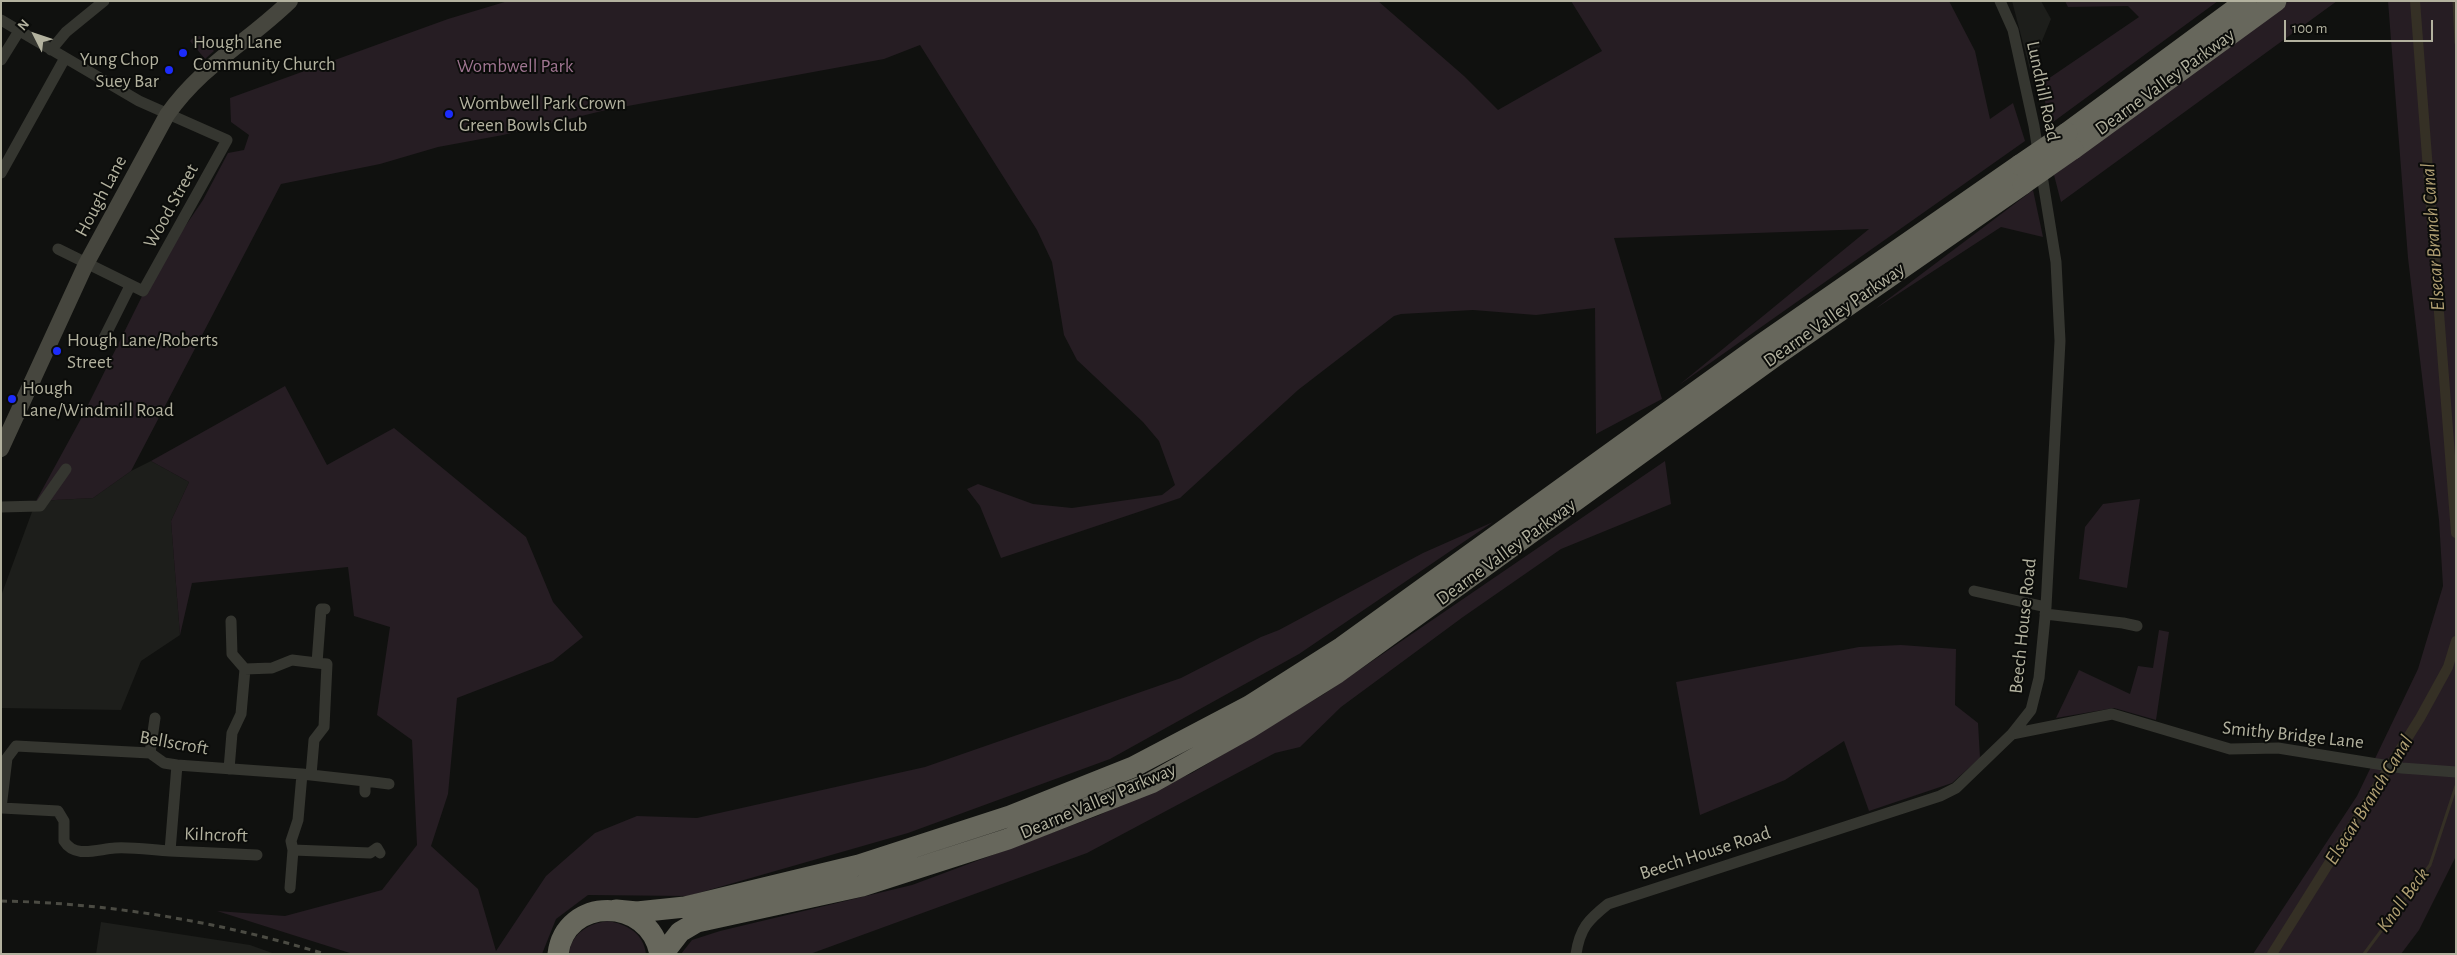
<!DOCTYPE html>
<html>
<head>
<meta charset="utf-8">
<style>
	body { margin:0 }
	#map { position:relative; width:2457px; height:955px; overflow:hidden; background:#10110f; font-family:"Alegreya Sans",sans-serif }
	canvas { display:block }
	.frame { position:absolute; inset:0; border:2px solid #b3b29f; pointer-events:none }
	.north { position:absolute; left:10px; top:10px; width:50px; height:50px; -webkit-text-stroke:4px #0b0c0a; paint-order:stroke; rotate:311deg; font-size:14px; font-weight:700; line-height:20px; text-align:center; color:#b3b29f }
	.north::after { content:''; display:block; margin:auto; width:18px; height:22px; background:#b3b29f; clip-path:polygon(50% 0,100% 100%,50% 72%,0 100%) }
	.scale { position:absolute; left:2284px; top:20px; width:149px; height:22px; box-sizing:border-box; border:2px solid #b3b29f; border-top:0; padding-left:6px; font-size:15px; line-height:18px; white-space:nowrap; color:#b3b29f; -webkit-text-stroke:4px #0b0c0a; paint-order:stroke }
</style>
</head>
<body>
<div id="map">
<canvas width="2457" height="955"></canvas>
<div class="frame"></div>
<div class="north">N</div>
<div class="scale">100 m</div>
</div>
<script>
const context = document.querySelector('canvas').getContext('2d');
context.lineJoin = 'round';
function fillPath(path, color) {
  context.fillStyle = color;
  context.fill(path, 'evenodd');
}
function strokePath(path, color, width, dash) {
  context.strokeStyle = color;
  context.lineWidth = width;
  context.lineCap = dash ? 'butt' : 'round';
  context.setLineDash(dash || []);
  context.stroke(path);
}
function label(font, color, halo, rows, align = 'center') {
  context.font = font + ' "Alegreya Sans",sans-serif';
  context.lineWidth = 4;
  context.setLineDash([]);
  context.textBaseline = 'middle';
  context.strokeStyle = halo;
  context.fillStyle = color;
  for (const [text, x, y, turn = 0] of rows) {
    context.save();
    context.translate(x, y);
    context.rotate((+turn || 0) * Math.PI / 180);
    context.textAlign = isNaN(turn) ? turn : align;
    if (halo) context.strokeText(text, 0, 0);
    context.fillText(text, 0, 0);
    context.restore();
  }
}
fillPath(new Path2D(`
	M2012 1H2041L2051 19 2030 70Z
	M151 461 189 482 171 521 180 635 141 661 121 710 1 708V596L36 501 93 498 131 471Z
	M101 922 250 945 275 954H96Z`), '#1d1e1b');
fillPath(new Path2D(`
	M508 1H1378L1464 76 1498 110 1602 51 1571 1H1949L1975 51 1990 119 2013 103 2025 141 1679 385 1869 229 1614 238 1662 399 1596 434 1595 308 1536 315 1473 310 1401 314 1394 316 1298 390 1180 498 1001 558 980 506 967 489 978 484 1033 504 1072 508 1162 495 1175 485 1159 441 1143 422 1077 360 1064 335 1052 262 1037 230 920 45 884 59 606 110 503 135 438 147 380 164 281 184 131 471 93 498 36 501 83 415 154 272 203 200 228 153 244 150 249 135 231 122 230 98 448 19Z
	M2065 1H2218L2049 125 2042 83 2139 17 2128 6 2068 7Z
	M2289 1H2337L2061 202 2054 175Z
	M2388 1H2456V856L2419 930 2401 954H2253L2357 796 2418 669 2443 586 2439 520 2408 258Z
	M195 36H200L214 51 205 59 190 41Z
	M2033 190 2043 237 2001 227 1875 309Z
	M285 386 327 465 394 428 526 537 553 602 583 637 553 661 457 698 448 794 431 846 478 889 496 951 546 876 595 833 637 816 697 818 925 767 1181 678 1261 637 1279 630 1423 553 1493 522 1299 654 1110 759 908 833 688 896 588 895 556 919 542 954H353L217 911 285 916 382 890 417 845 412 740 377 715 390 627 354 616 348 567 192 583 180 635 171 521 189 482 151 461Z
	M1665 461 1671 504 1561 549 1463 617 1341 707 1300 747 1275 753 1087 853 810 954H681L692 940 720 931 912 885 1097 816 1192 773 1324 694Z
	M2140 499 2127 588 2079 579 2085 527 2103 504Z
	M2159 630 2169 632 2156 720 2114 708 2056 718 2079 670 2130 694 2138 666 2153 668Z
	M1901 645 1956 649 1955 705 1978 723 1980 758 1952 783 1869 811 1844 741 1785 780 1700 815 1676 682 1859 647Z
	M608 921C626 924 644 933 646 954H569C571 933 590 923 608 921Z`), '#261d23');
strokePath(new Path2D(`
	M2454 1 2456 43
	M2364 954 2430 865 2456 786`), '#353025', 3);
strokePath(new Path2D(`
	M2415 1 2456 533
	M2272 954 2420 718 2448 667 2456 641`), '#353025', 10);
strokePath(new Path2D(`
	M1 20 139 101 227 140 143 291 58 249
	M51 50 66 32 104 1
	M1 60 19 31
	M1 173 65 58
	M104 338 130 286
	M1 507 40 506 66 469
	M1974 591 2046 607
	M2045 614 2123 623 2137 626
	M231 621 232 654 245 669
	M245 669 272 668 292 660 317 663 321 609H325
	M2012 734 2112 714 2230 749 2278 748 2402 768 2456 772
	M150 753 155 718
	M7 758 16 746 150 753 164 763 177 765 302 774 365 781V792
	M177 765 170 851 257 855
	M229 769 232 733 241 714 245 669
	M311 775 314 740 324 727 327 664 317 663
	M365 781 389 784
	M1 808 7 758
	M2 808 58 811 64 821V841C75 859 98 849 115 848 133 847 152 850 170 851
	M293 850 291 841 298 820 302 774
	M290 888 293 850 370 853 377 848 380 853
	M1576 954C1580 928 1588 920 1608 904L1940 796 1956 788 2012 734 2031 710 2039 678 2046 607 2060 341 2056 262 2034 126 2013 30 2000 1`), '#353630', 11);
strokePath(new Path2D(`
	M1 449 86 264 167 115C202 65 248 42 290 1`), '#46463e', 16);
strokePath(new Path2D(`
	M2067 133 2246 1
	M2073 149 2276 1
	M616 910 637 912 685 907 859 865 1010 816 1133 767 1249 706 1342 647 1762 344 2020 165
	M558 954C565 896 649 896 660 954
	M663 954 680 932 697 922 862 886 1008 839 1151 783 1249 728 1337 673 1778 354 2023 184`), '#67675c', 21);
strokePath(new Path2D(`
	M1 901C111 903 220 922 325 954`), '#4b4b43', 3, [6, 5]);
strokePath(new Path2D(`
	M2020 165 2067 133
	M2023 184 2073 149`), '#67675c', 21);
for (const [x, y, r, color] of [
	[183,53,5,"#1c2cfc"],
	[169,70,5,"#1c2cfc"],
	[449,114,5,"#1c2cfc"],
	[57,351,5,"#1c2cfc"],
	[12,399,5,"#1c2cfc"]
]) {
  const dot = new Path2D();
  dot.arc(x, y, r, 0, 2 * Math.PI);
  context.fillStyle = color;
  context.fill(dot);
  strokePath(dot, '#0b0c0a', 2);
}
label('19px', '#b3b29f', '#0b0c0a', [
	["Hough Lane",193,42],
	["Community Church",193,64],
	["Yung Chop",159,59,"right"],
	["Suey Bar",159,81,"right"],
	["Wombwell Park Crown",459,103],
	["Green Bowls Club",459,125],
	["Hough Lane/Roberts",67,340],
	["Street",67,362],
	["Hough",22,388],
	["Lane/Windmill Road",22,410]
], 'left');
label('19px', '#9f7591', '#0b0c0a', [
	["Wombwell Park",515,66]
]);
label('19px', '#b3b29f', '#0b0c0a', [
	["Dearne Valley Parkway",2165,82,-36],
	["Lundhill Road",2043,91,78],
	["Hough Lane",101,196,-62],
	["Wood Street",171,206,-61],
	["Dearne Valley Parkway",1834,315,-35],
	["Dearne Valley Parkway",1506,552,-36],
	["Beech House Road",2023,626,-84],
	["Smithy Bridge Lane",2293,735,6],
	["Bellscroft",174,743,10],
	["Dearne Valley Parkway",1098,801,-23],
	["Kilncroft",216,835,2],
	["Beech House Road",1705,853,-18]
]);
label('italic 20px', '#b1a073', '#0b0c0a', [
	["Elsecar Branch Canal",2433,237,-94],
	["Elsecar Branch Canal",2369,800,-58],
	["Knoll Beck",2403,900,-54]
]);
</script>
</body>
</html>
